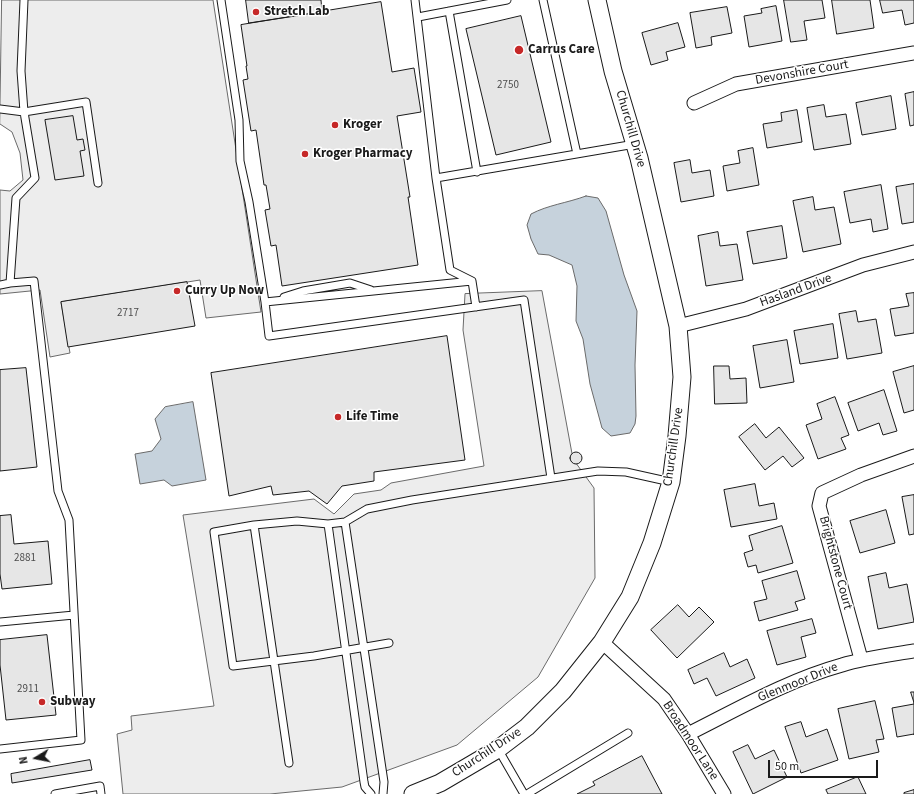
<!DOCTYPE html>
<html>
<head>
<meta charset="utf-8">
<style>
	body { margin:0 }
	#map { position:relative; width:914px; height:794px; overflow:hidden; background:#fff; font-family:"Source Sans 3",sans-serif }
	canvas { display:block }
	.north { position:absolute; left:16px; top:738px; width:40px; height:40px; -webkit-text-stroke:3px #fff; paint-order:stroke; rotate:260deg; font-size:11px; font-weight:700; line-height:16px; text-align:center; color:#1a1a1a }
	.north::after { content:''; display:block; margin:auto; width:14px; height:18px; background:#1a1a1a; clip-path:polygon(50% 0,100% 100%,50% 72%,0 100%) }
	.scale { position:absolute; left:768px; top:760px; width:110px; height:18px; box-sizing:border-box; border:2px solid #1a1a1a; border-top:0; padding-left:5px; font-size:12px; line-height:14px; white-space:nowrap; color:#1a1a1a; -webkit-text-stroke:3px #fff; paint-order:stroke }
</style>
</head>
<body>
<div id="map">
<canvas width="914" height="794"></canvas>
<div class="north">N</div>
<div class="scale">50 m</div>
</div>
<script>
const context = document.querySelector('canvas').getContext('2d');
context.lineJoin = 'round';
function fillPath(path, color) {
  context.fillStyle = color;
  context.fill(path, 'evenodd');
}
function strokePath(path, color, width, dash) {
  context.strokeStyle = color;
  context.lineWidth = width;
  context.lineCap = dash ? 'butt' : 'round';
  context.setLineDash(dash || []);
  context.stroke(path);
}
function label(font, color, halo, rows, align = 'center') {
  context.font = font + ' "Source Sans 3",sans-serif';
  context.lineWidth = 3;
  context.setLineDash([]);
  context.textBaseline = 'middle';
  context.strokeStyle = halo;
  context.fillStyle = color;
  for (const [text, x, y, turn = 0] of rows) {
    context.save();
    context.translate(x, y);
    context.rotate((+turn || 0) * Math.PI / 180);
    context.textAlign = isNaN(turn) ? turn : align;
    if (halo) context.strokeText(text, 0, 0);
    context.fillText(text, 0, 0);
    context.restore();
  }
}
const parking = new Path2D(`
	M2 0H213L261 312 206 318 200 280 61 302 70 353 50 357 40 290 0 294V190L10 191 23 180 20 153 12 132 0 124Z
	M542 291 573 459 594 488 595 578 538 677 457 745 342 787 270 794H123L117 734 132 730 131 716 214 706 183 515 314 499 334 514 354 494 381 490 391 483 484 466 463 330 465 294Z`);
fillPath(parking, '#ededed');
strokePath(parking, '#6a6a6a', 1);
const water = new Path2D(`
	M586 196 598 198 606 211 624 275 637 311 635 365 636 416 635 424 630 433 611 436 602 428 590 384 583 339 576 321 577 286 572 265 549 255 538 254 531 239 527 225 531 214C548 205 567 203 586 196Z
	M193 402 206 480 172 486 164 480 140 484 135 454 152 451 161 439 155 419 165 407Z`);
fillPath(water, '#c6d2dc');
strokePath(water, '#6a6a6a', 1);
const building = new Path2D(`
	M246 0H321L322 12 249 23Z
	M784 0H822L825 18 804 21 807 40 791 42Z
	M832 0H870L874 28 837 34Z
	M880 0H914V23L905 25 902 10 883 13Z
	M381 2 392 72 414 68 421 112 397 116 410 197H408L418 265 282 286 276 245 271 246 265 210 270 209 266 185H264L256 130 251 131 243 80 248 79 246 66H247L241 25Z
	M776 6 782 41 749 47 744 16 762 13 761 9Z
	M727 7 732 33 711 37 712 45 696 48 690 13Z
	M521 16 551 142 496 155 466 29Z
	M678 23 685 47 666 52 668 60 651 65 642 33Z
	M914 92V125L910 126 905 94Z
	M891 96 896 129 862 135 856 103Z
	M824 105 826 117 846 114 851 144 814 150 807 108Z
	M797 110 802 142 767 148 763 124 782 121 781 113Z
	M73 116 77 140 83 139 85 150 80 151 84 176 55 180 45 120Z
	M753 148 759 185 727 191 723 166 740 163 738 151Z
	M690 160 692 173 710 170 714 196 681 202 674 163Z
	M914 184V222L902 224 896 187Z
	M881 185 888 229 873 232 871 219 850 223 844 192Z
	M813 197 815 210 834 207 841 244 803 252 793 201Z
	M782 226 787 258 753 264 747 232Z
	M718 232 720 246 737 244 743 280 706 286 698 236Z
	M187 282 195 326 68 347 61 302Z
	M914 293V333L895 336 890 309 909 306 906 294Z
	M856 311 858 322 876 319 882 353 847 359 839 314Z
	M833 324 838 358 800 364 794 331Z
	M447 336 465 460 374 472V481L342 486 327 504 309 491 273 495 271 486 229 496 211 373Z
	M787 340 794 382 760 388 753 346Z
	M714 366H729L730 379 746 378 747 403 715 404Z
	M914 366V410L904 413 893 372Z
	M26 368 37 467 0 471V370Z
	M884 390 897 431 883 435 879 423 858 431 848 403Z
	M835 397 849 435 841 438 846 449 818 459 806 425 822 419 817 404Z
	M755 424 766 438 779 427 804 458 792 467 783 456 765 470 739 437Z
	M570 458a6 6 0 1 1 12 0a6 6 0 1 1-12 0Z
	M755 484 759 506 774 503 777 519 731 527 724 490Z
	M914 495V534L909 535 902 497Z
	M886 510 895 543 860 553 850 521Z
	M11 515 14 544 48 541 52 584 2 589 0 574V516Z
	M782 526 793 563 758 573 756 565 748 567 744 553 753 550 749 536Z
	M797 571 805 599 795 602 798 610 759 621 754 602 767 599 762 581Z
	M886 573 889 588 907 584 914 622 878 629 868 577Z
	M678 605 689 617 699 607 714 622 677 658 651 630Z
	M812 619 816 633 801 637 806 657 777 665 767 631Z
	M47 635 56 715 6 720 0 665V640Z
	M724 653 730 667 747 659 755 678 716 696 707 678 694 684 688 670Z
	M911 692H914V735V734L897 737 892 708 914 704Z
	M875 701 884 739 876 740 879 752 849 759 838 709Z
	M801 722 806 737 827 729 838 760 801 773 785 727Z
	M748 745 755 759 774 750 787 777 753 794 733 752Z
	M642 756 662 794H577L595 785 593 782Z
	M90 760 92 770 12 783 11 774Z
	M858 777 866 794H828L826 790Z
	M914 790V794H904V793Z`);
fillPath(building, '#e6e6e6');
strokePath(building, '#1a1a1a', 1);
const service = new Path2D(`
	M221 0 239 120 240 161 249 202 265 302 269 336 524 300 551 478
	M415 0 436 178 635 144
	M543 0 577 154
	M449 11 477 172
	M418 17 507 0
	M0 109 24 112 86 102 98 183
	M436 178 450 270 472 281 476 307
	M0 285 10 283 16 198 35 178 24 112 21 71 24 0
	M284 297 303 291 350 283 371 290
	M265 302 472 281
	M345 522 384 782 383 794
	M328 524 364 782 365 787 371 794
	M254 525 289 763
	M0 622 74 615
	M389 643 314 656 233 666 214 532 254 525 297 521 328 524 345 522 367 509 412 500 598 471 626 472 671 482
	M0 749 81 740 69 520 58 491 34 281 10 283
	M498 749 524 794
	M55 794 100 786 101 794
	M527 794 628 733`);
const minor = new Path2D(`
	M694 103 736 84 914 53
	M678 326 746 309 863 265 914 252
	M602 642 664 699 688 734 724 794
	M861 659 819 506 822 493 861 475 914 456
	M688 734C738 709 788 680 842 665 865 658 890 655 914 651`);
const tertiary = new Path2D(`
	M413 794 440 783 498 749 527 727 563 691 602 642 630 597 652 543 671 482 677 436 682 377 678 326 639 158 613 71 597 0`);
strokePath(service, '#1a1a1a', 9);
strokePath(minor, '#1a1a1a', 15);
strokePath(tertiary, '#1a1a1a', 19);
strokePath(service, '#fff', 7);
strokePath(minor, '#fff', 13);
strokePath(tertiary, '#fff', 17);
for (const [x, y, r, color] of [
	[256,12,4,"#c62828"],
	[519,50,5,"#c62828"],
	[335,125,4,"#c62828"],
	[305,154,4,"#c62828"],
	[177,291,4,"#c62828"],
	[338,417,4,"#c62828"],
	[42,702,4,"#c62828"]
]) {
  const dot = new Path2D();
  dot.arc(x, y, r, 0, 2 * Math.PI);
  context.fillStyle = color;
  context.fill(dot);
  strokePath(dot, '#fff', 1.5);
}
label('11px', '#4d4d4d', null, [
	["2750",508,86],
	["2717",128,314],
	["2881",25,559],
	["2911",28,690]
]);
label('bold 13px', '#1a1a1a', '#fff', [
	["Stretch Lab",264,12],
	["Carrus Care",528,50],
	["Kroger",343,125],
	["Kroger Pharmacy",313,154],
	["Curry Up Now",185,291],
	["Life Time",346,417],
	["Subway",50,702]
], 'left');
label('13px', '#1a1a1a', '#fff', [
	["Devonshire Court",802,73,-10],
	["Churchill Drive",630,129,74],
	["Hasland Drive",796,291,-20],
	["Churchill Drive",674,447,-82],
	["Brightstone Court",835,563,75],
	["Glenmoor Drive",798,683,-22],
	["Broadmoor Lane",690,741,57],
	["Churchill Drive",487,753,-33]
]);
</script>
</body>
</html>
